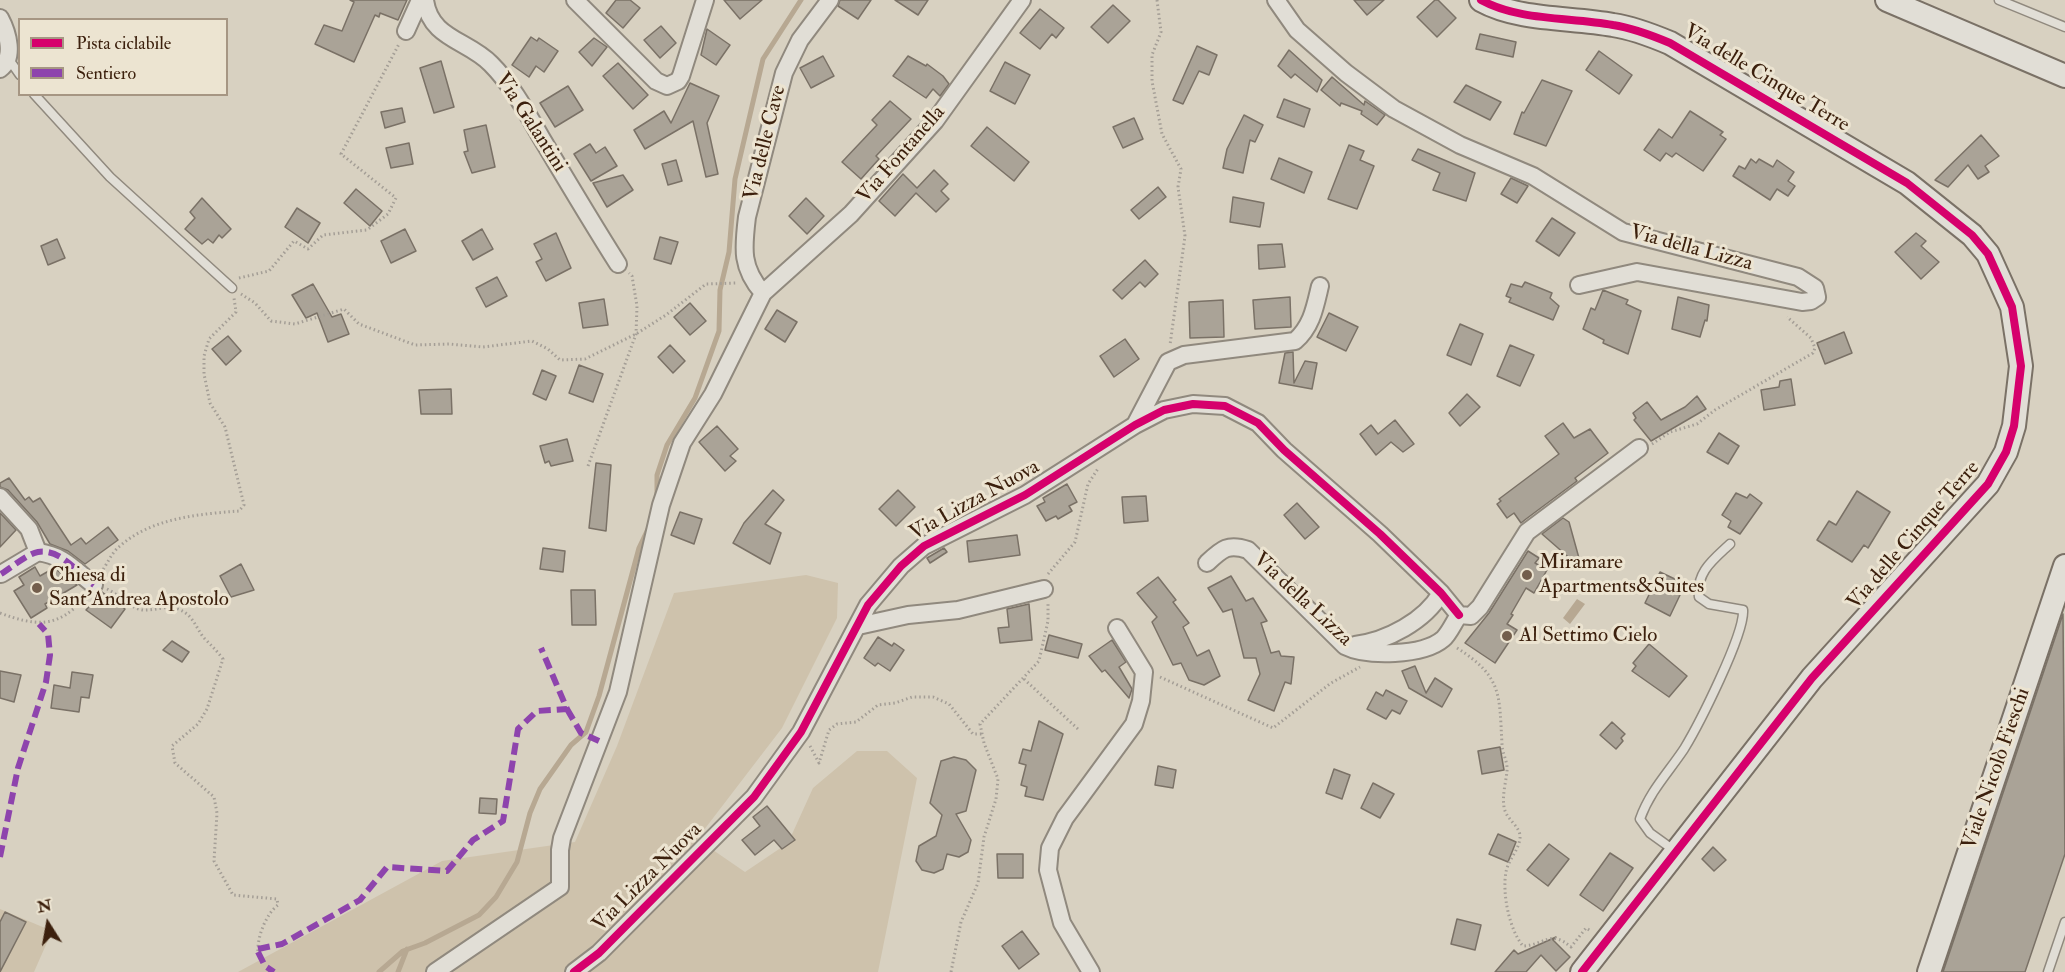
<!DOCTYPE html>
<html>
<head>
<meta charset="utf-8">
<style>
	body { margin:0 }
	#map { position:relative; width:2065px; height:972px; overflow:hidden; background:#d8d1c1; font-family:"IM FELL Double Pica",serif }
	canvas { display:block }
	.legend { position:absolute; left:18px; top:18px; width:210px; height:78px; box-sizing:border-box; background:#ece4d1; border:2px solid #a69683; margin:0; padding:8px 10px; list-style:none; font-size:18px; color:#3c200d }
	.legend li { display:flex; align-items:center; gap:12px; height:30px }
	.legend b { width:30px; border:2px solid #a69683 }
	.north { position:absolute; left:18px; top:894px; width:60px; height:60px; -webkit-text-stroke:4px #ece4d1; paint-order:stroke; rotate:349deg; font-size:16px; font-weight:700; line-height:24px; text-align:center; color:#3c200d }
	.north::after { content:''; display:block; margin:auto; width:21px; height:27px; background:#3c200d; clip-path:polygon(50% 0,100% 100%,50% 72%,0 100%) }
</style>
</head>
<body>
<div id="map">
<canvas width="2065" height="972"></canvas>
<ul class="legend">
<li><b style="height:8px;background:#d6006c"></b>Pista ciclabile</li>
<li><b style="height:8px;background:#8e44ad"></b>Sentiero</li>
</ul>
<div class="north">N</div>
</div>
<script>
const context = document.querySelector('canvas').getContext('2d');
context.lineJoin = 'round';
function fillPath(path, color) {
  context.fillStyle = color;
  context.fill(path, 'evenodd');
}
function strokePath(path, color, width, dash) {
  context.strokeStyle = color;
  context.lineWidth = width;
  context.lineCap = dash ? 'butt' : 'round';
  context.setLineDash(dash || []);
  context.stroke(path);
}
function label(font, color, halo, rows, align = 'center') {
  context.font = font + ' "IM FELL Double Pica",serif';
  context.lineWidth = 6;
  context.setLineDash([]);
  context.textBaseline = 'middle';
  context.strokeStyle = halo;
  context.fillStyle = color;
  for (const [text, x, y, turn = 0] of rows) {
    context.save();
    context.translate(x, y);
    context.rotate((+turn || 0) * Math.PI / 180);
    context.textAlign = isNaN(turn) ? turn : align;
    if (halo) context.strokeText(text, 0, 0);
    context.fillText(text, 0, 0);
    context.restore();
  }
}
fillPath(new Path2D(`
	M806 575 838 583 837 618 782 728 697 839 745 872 788 843 813 788 857 751H887L917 778 878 972H238L442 861 575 842 617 746 674 593Z
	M0 909 52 931 34 972H0Z`), '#cec2ac');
fillPath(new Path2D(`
	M1577 599 1585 604 1570 624 1563 618Z`), '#b7a892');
strokePath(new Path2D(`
	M657 494V475L667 445 695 398 719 331 720 290 729 252 735 179 763 59 801 0
	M379 972 403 951 425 943 479 915 496 897 517 862 530 813 540 789 571 745 586 732 599 696 639 548 649 527
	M398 972 407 949`), '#b7a892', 5);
const building = new Path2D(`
	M350 0H407L398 20 380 13 379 17 375 15 354 62 315 44 324 25 342 31 354 2Z
	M616 0H630L640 8 623 28 606 13Z
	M724 0H762L740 19Z
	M840 0H871L858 19 838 6Z
	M895 0H928L918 15Z
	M1354 0H1384L1367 15Z
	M1435 0H1438L1456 18 1437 37 1417 17Z
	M1113 5 1130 21 1108 43 1091 27Z
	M1040 9 1064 28 1056 38 1052 34 1040 49 1020 33Z
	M661 26 676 43 660 58 644 40Z
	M707 29 730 45 716 65 701 55Z
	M1480 34 1516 42 1513 57 1476 49Z
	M531 37 537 41 539 38 558 51 544 72 536 66 529 77 512 65Z
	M594 38 607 47 592 66 579 52Z
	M1197 46 1217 55 1209 75 1199 71 1183 104 1173 100Z
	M1289 50 1322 80 1317 92 1295 74 1291 78 1278 66Z
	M1599 51 1632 75 1619 94 1586 70Z
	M823 56 834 76 811 88 800 68Z
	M908 56 926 66 927 64 943 76 949 84 940 96 933 89 926 98 893 76Z
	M441 61 454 107 434 113 420 68Z
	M1005 62 1030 75 1015 104 990 91Z
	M618 63 648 95 633 109 603 76Z
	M1332 77 1364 105 1365 101 1385 115 1377 125 1361 114 1362 111 1341 103 1340 106 1321 90Z
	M1542 80 1572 91 1546 146 1514 134 1522 112 1524 113Z
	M690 83 719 96 707 123 718 174 706 177 693 121 645 149 634 130 664 111 671 123Z
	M1466 85 1501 102 1490 120 1454 102Z
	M568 86 583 110 555 127 540 103Z
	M1284 99 1310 109 1304 127 1277 117Z
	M890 101 911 119 876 156 879 159 861 179 842 162 877 125 872 120Z
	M402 108 405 122 385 128 381 112Z
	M1690 111 1723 132 1720 135 1726 139 1703 171 1676 153 1672 157 1666 153 1660 161 1644 150 1659 129 1672 138Z
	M1244 115 1263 125 1255 142 1250 140 1243 173 1223 168 1227 149Z
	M1134 118 1143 139 1123 148 1113 127Z
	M486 125 495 167 472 173 464 152 468 151 464 130Z
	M987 127 1029 162 1014 181 971 146Z
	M1981 135 1999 156 1985 166 1989 172 1978 179 1968 165 1948 187 1935 180Z
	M409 143 413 164 391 168 386 148Z
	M590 144 596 153 605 147 617 166 591 181 574 154Z
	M1349 145 1364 151 1360 160 1374 166 1357 209 1328 199Z
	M1418 149 1475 173 1466 201 1433 190 1440 173 1412 160Z
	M1279 158 1312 172 1304 193 1271 179Z
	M1751 159 1756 163 1759 159 1773 167 1777 160 1794 172 1788 181 1795 186 1788 196 1777 189 1770 200 1733 176 1739 166 1745 169Z
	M676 160 682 181 668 185 662 164Z
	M934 170 948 184 941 191 949 199 936 212 916 193 895 216 879 201 903 174 917 188Z
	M623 175 633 190 607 207 593 183Z
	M1511 178 1528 186 1517 203 1501 194Z
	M1158 187 1166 197 1139 219 1131 210Z
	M356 189 382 211 370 226 344 203Z
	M1233 197 1264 203 1260 227 1230 222Z
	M202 198 231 229 222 238 219 235 213 243 208 239 202 244 185 229 195 218 190 212Z
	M806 198 824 216 807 234 789 216Z
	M297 208 320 223 308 243 285 227Z
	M1552 218 1575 233 1559 256 1536 241Z
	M405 229 416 251 391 263 381 241Z
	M482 229 493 249 473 260 462 241Z
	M556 233 571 268 546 281 536 262 542 259 534 244Z
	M1916 233 1926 241 1921 246 1939 262 1921 279 1895 252Z
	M660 237 678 242 671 264 654 259Z
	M57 239 65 258 48 265 41 246Z
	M1282 244 1285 267 1259 269 1258 245Z
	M1145 260 1158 274 1145 287 1140 282 1122 299 1113 290Z
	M497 277 507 296 486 307 476 288Z
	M1525 282 1552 293 1550 298 1559 306 1553 320 1509 302 1511 298 1506 296 1511 284 1522 287Z
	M313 284 332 317 341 314 349 334 328 342 317 313 306 318 292 295Z
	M1603 290 1628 300 1626 304 1641 311 1628 354 1603 343 1604 340 1583 329 1591 308 1595 310Z
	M1290 297 1291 327 1255 329 1253 300Z
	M1678 297 1709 305 1707 321 1705 320 1700 337 1672 329Z
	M604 299 608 325 583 328 579 303Z
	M1223 300 1224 337 1190 338 1189 302Z
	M690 303 706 321 690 335 674 317Z
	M777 310 797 322 785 342 765 329Z
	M1329 313 1358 327 1346 351 1317 337Z
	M1460 324 1483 334 1471 365 1447 355Z
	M1844 332 1852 353 1825 364 1817 343Z
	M228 336 241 351 226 365 212 349Z
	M1125 339 1139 359 1114 377 1100 356Z
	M670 345 685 361 673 373 658 357Z
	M1510 345 1534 355 1520 386 1497 376Z
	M1293 352 1294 383 1305 361 1317 363 1312 389 1279 383 1285 353Z
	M579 365 603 374 593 402 569 393Z
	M542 370 556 376 546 400 533 394Z
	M1791 379 1795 405 1764 410 1761 390 1779 387 1780 381Z
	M451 389 452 414H421L419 390Z
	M1467 394 1480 407 1460 426 1449 413Z
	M1697 396 1706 409 1651 441 1634 420 1636 418 1633 413 1647 402 1661 420 1685 407Z
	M1395 420 1414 444 1403 452 1391 442 1376 455 1360 434 1371 425 1378 434Z
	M1563 423 1574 438 1590 429 1608 453 1575 478 1577 481 1526 519 1521 523 1514 513 1507 518 1497 504 1501 501 1499 499 1559 454 1545 436Z
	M717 426 738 449 730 456 736 461 725 471 699 442Z
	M1719 433 1739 446 1728 464 1707 452Z
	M567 439 573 461 551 466 549 461 545 463 540 446Z
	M596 463 611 465 606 531 589 528Z
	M9 478 25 500 29 497 33 502 40 498 71 545 81 538 86 544 108 527 118 540 85 564 68 551 50 544 37 522 8 490 0 487V483Z
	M1067 484 1077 502 1069 506 1072 511 1058 519 1056 516 1046 521 1037 506 1045 502 1043 498Z
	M773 490 784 500 765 524 781 533 770 564 733 543 744 523Z
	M898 490 915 507 896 526 879 509Z
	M1857 491 1890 512 1868 548 1864 545 1852 562 1817 540 1829 521 1836 525Z
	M1736 493 1747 498 1750 494 1762 503 1740 534 1728 527 1731 521 1722 515Z
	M1146 496 1148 521 1124 523 1122 497Z
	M1297 503 1319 527 1305 539 1284 515Z
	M680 512 702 519 694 544 671 535Z
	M0 513 16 530 0 547Z
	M1563 518 1569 522 1582 569 1542 534Z
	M1017 535 1020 555 969 562 967 541Z
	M543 548 565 551 563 572 540 569Z
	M944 548 947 552 930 563 927 558Z
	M1528 551 1539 558 1535 563 1547 570 1534 593 1526 588 1511 614 1513 615 1507 624 1517 630 1495 663 1465 643 1489 613Z
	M241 564 254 590 231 597 220 576Z
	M35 567 40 576 54 568 77 585 45 604 47 608 31 618 14 591 24 585 19 577Z
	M1660 572 1679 581 1674 592 1680 595 1670 616 1645 603Z
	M1231 576 1246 601 1253 598 1267 621 1261 623 1271 653 1279 651 1281 656 1294 657 1291 684 1285 682 1274 711 1248 700 1260 674 1256 658H1244L1232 609 1223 612 1208 588Z
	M1158 577 1176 600 1173 602 1189 623 1183 627 1197 656 1209 650 1220 676 1204 685 1189 680 1181 663 1173 665 1152 622 1157 617 1137 593Z
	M571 590H595L596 625H572Z
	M102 592 125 609 111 628 86 610Z
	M1029 604 1032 640 1000 643 998 628 1009 627 1007 609Z
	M2063 614 2065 854 2025 972H1943Z
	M1049 635 1082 644 1078 658 1045 650Z
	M878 637 892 646 894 643 904 650 890 671 878 663 875 666 864 658Z
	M1112 640 1126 662 1119 667 1132 689 1129 698 1105 670 1102 672 1089 656Z
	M172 641 189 652 182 662 163 650Z
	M1649 644 1687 676 1669 697 1632 671 1636 666 1633 663Z
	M1415 666 1426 693 1435 678 1452 689 1442 707 1409 688 1402 671Z
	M0 671 21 675 14 702 0 698Z
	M72 672 93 675 89 698 81 697 79 712 51 708 54 685 70 688Z
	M1386 690 1407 701 1400 714 1392 710 1386 719 1367 709 1376 692 1383 696Z
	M1039 721 1063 734 1043 800 1025 796 1027 787 1021 785 1026 765 1019 763 1023 749 1031 751Z
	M1612 722 1625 734 1621 738 1623 741 1616 749 1600 735Z
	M1500 747 1504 770 1482 774 1478 751Z
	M954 757 966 760 976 770 966 811 956 814 971 840 968 852 959 857 947 854 943 869 934 873 922 870 916 861 919 846 936 836 942 815 930 803 941 761Z
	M1158 766 1176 770 1173 788 1155 785Z
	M1334 769 1350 775 1342 799 1326 793Z
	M1373 783 1394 794 1380 818 1361 808Z
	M480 798 497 799 496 814 479 813Z
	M767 806 795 840 782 849 774 840 755 855 742 840 760 826 753 817Z
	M1498 834 1516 842 1508 862 1489 854Z
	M1549 844 1569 859 1548 886 1527 870Z
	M1713 847 1726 860 1714 871 1702 859Z
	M1610 853 1633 868 1603 911 1580 895Z
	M997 854H1023V878H998Z
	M5 912 26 922 0 972V922Z
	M1457 919 1481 925 1475 950 1451 944Z
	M1022 931 1039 954 1019 969 1002 946Z
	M1556 937 1553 940 1570 957 1556 971 1541 955 1526 972H1495L1514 950 1518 954Z`);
fillPath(building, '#aaa397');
strokePath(building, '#7a7166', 1.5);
const service = new Path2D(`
	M1999 0 2065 27
	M8 58 20 75
	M34 94 110 177 232 288
	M1675 851 1650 833 1640 819C1650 791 1668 773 1684 749 1698 726 1745 634 1743 610L1709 604 1699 597C1696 572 1713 560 1730 544
	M2048 972 2065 922`);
const minor = new Path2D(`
	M425 0C430 39 468 40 491 64 512 85 527 113 542 139 567 181 592 223 618 264
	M575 0 656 81 667 86 678 81 681 76 705 0
	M1276 0 1297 30 1346 73 1394 109 1460 145 1533 176 1623 232 1798 277 1815 288 1817 297 1811 301 1802 302 1637 272 1579 285
	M0 18C8 33 15 58 0 69
	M406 31 420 0
	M763 293C741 268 743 249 747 217L784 73 800 40 830 0
	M1135 425 1168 362 1184 355 1295 341C1312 326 1315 307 1320 286
	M0 497 29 529 38 552
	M38 552C65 556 73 569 94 585
	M1207 563C1222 549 1228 543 1248 550L1345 646C1367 657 1423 656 1443 639 1449 634 1454 622 1459 615
	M1 574 38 552
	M1459 615 1471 616 1480 607 1527 532 1639 448
	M858 626 908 615 958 610 1044 589
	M1355 645C1387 641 1425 621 1441 593
	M435 972 560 887V850L562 838 618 692 661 505 682 443 713 394 763 293 851 214 935 121 1022 0
	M574 972 599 953 754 797 801 732 868 605 901 566 924 546 1025 495 1135 425 1164 410 1193 404 1225 406 1258 423 1284 450 1380 534 1441 593 1459 615
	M1091 972 1062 923 1048 870 1050 848 1065 818 1134 724 1141 701 1144 672 1117 628`);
const secondary = new Path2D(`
	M1481 0C1519 21 1570 17 1613 25 1633 28 1651 35 1670 43L1907 183 1972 235 1988 254 2012 307 2021 366 2014 426 2006 452 1988 484 1812 678 1582 972
	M1887 0 2065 76
	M1929 972 2065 566`);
strokePath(service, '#90897e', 11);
strokePath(minor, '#90897e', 20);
strokePath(secondary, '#7a7166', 26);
strokePath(new Path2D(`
	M1157 0 1161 32 1152 55V81L1162 134 1181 169 1178 187 1185 236 1170 345
	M239 278 269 271 294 241 308 249 323 235 367 230 388 214 396 198 341 154 399 44
	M241 294 255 303 271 321 295 324 344 309 359 324 415 345 449 344 483 347 532 341 548 349 560 360 585 359 636 334 666 315 706 284 737 283
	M1652 444 1670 432 1697 424 1715 410 1813 353 1815 348 1811 338 1787 317
	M588 466 636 334 637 306 632 276 629 273
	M101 573C107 564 112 552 120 546 151 518 200 514 239 511L244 505 225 427 210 403 204 374V356L209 339 236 312 234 298
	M1048 574 1075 542 1088 484 1099 467
	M107 589C120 595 129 608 143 610 155 611 168 604 180 610 193 615 196 628 204 638 211 645 217 651 223 659L207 709 198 724 172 746 175 763 214 797 217 813 214 861 233 895 277 899 278 905C266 914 257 937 258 952
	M0 613C35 626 58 629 84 598
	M1457 648C1503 677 1499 695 1502 744 1502 753 1508 762 1507 771 1506 782 1502 795 1504 807 1506 820 1521 826 1520 838 1519 850 1508 860 1506 872 1502 893 1509 929 1523 946 1545 945 1550 929 1571 947L1586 928 1591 931
	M1160 677 1273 728 1331 683 1360 667
	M1024 679 1079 730
	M810 746 819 763 829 730 837 724 856 722 878 705 895 703 912 697H933L949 704 973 734H982
	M951 972 961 922 978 883 984 837 996 799 998 779 984 743 980 724 1039 661 1048 621V603`), '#a49e96', 3, [1.5, 3]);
strokePath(service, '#e1ded6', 8);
strokePath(minor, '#e1ded6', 16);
strokePath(secondary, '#e1ded6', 22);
strokePath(new Path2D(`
	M1 574C11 568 27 554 38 552 60 548 78 573 94 585
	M567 709 581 733 599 741
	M0 857 18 768 46 682 50 655 48 634 39 624
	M258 949 282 944 360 900 387 867 447 871 473 840 503 821 518 729 537 711 567 709 541 648
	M258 952 265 966 274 972`), '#8e44ad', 6, [12, 6]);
strokePath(new Path2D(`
	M1481 0C1519 21 1570 17 1613 25 1633 28 1651 35 1670 43L1907 183 1972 235 1988 254 2012 307 2021 366 2014 426 2006 452 1988 484 1812 678 1582 972
	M574 972 599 953 754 797 801 732 868 605 901 566 924 546 1025 495 1135 425 1164 410 1193 404 1225 406 1258 423 1284 450 1380 534 1441 593 1459 615`), '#d6006c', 8);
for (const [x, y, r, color] of [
	[1527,575,6,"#735e4c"],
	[37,588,6,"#735e4c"],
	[1507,636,6,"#735e4c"]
]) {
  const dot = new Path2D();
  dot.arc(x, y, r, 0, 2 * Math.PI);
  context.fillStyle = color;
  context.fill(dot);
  strokePath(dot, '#ece4d1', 2);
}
label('21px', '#3c200d', '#ece4d1', [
	["Via delle Cinque Terre",1766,79,31],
	["Via Galantini",530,123,57],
	["Via delle Cave",766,143,-76],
	["Via Fontanella",902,155,-49],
	["Via della Lizza",1691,249,15],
	["Via Lizza Nuova",975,501,-29],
	["Via delle Cinque Terre",1914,536,-49],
	["Via della Lizza",1302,600,43],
	["Viale Nicolò Fieschi",1997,769,-71],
	["Via Lizza Nuova",648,878,-45]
]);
label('21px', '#3c200d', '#ece4d1', [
	["Miramare",1539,563],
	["Apartments&Suites",1539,587],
	["Chiesa di",49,576],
	["Sant'Andrea Apostolo",49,600],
	["Al Settimo Cielo",1519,636]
], 'left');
</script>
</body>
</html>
